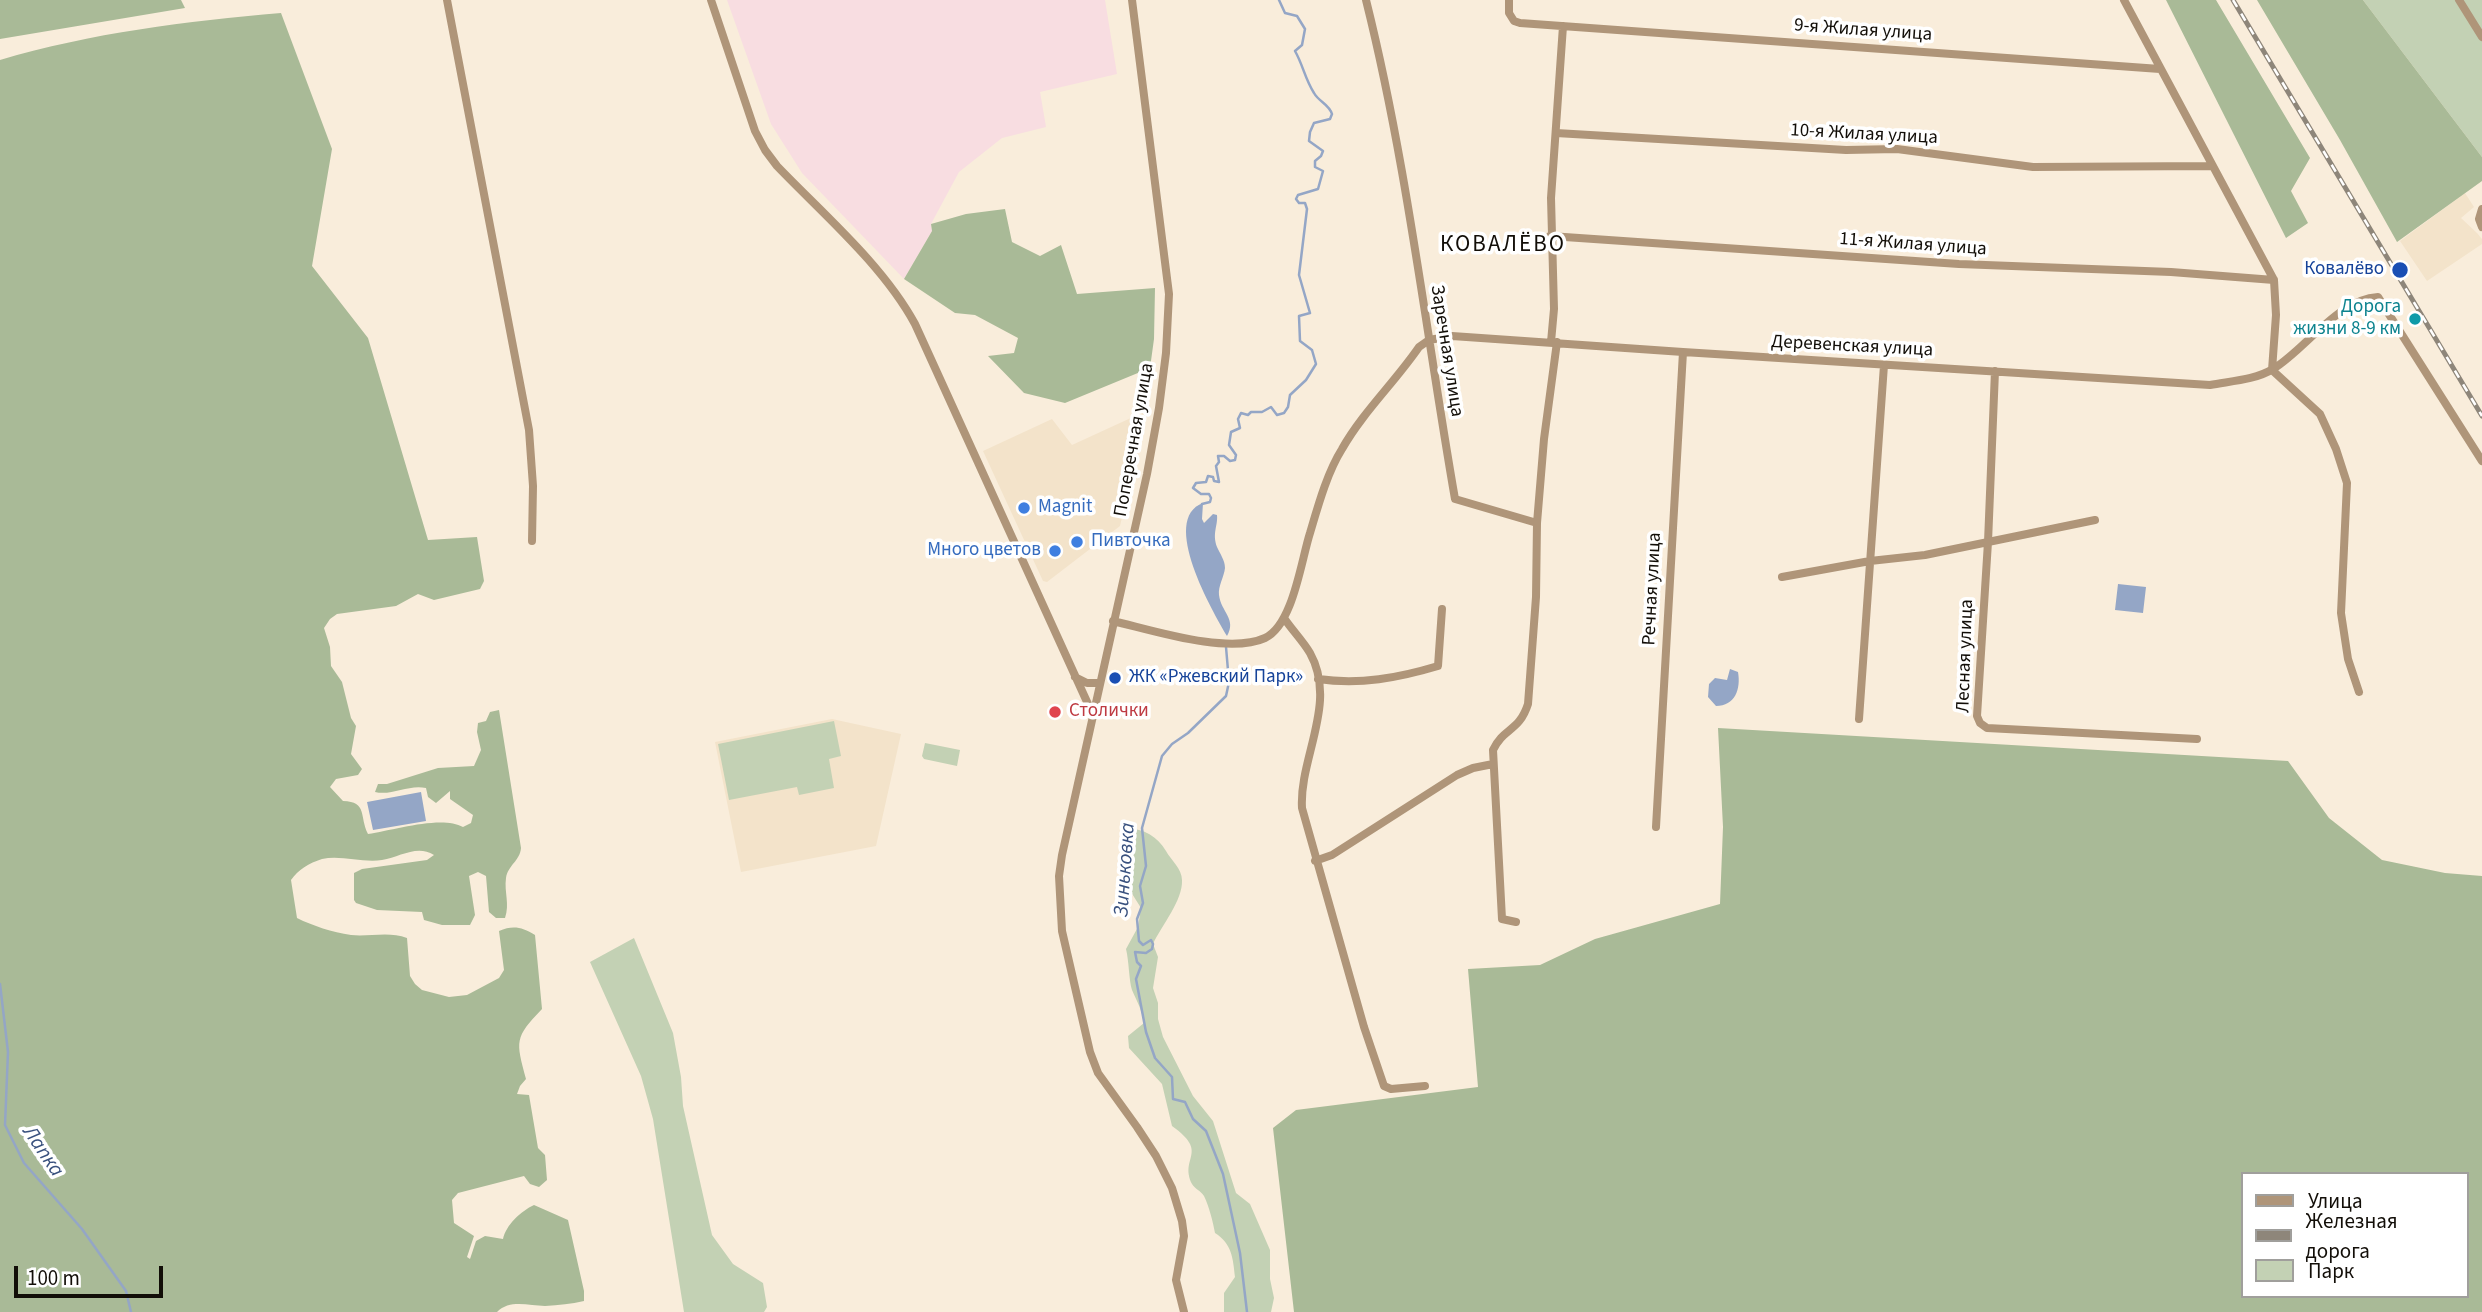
<!DOCTYPE html>
<html>
<head>
<meta charset="utf-8">
<style>
	body { margin:0 }
	#map { position:relative; width:2482px; height:1312px; overflow:hidden; background:#f9eddb; font-family:"Source Sans 3",sans-serif }
	canvas { display:block }
	.legend { position:absolute; left:2241px; top:1172px; width:228px; height:126px; box-sizing:border-box; background:#fff; border:2px solid #a09f9c; margin:0; padding:9px 12px; list-style:none; font-size:21px; color:#120e08 }
	.legend li { display:flex; align-items:center; gap:14px; height:35px }
	.legend b { width:35px; border:2px solid #a09f9c }
	.scale { position:absolute; left:14px; top:1266px; width:149px; height:32px; box-sizing:border-box; border:4px solid #120e08; border-top:0; padding-left:9px; font-size:21px; line-height:24px; white-space:nowrap; color:#120e08; -webkit-text-stroke:5px #fff; paint-order:stroke }
</style>
</head>
<body>
<div id="map">
<canvas width="2482" height="1312"></canvas>
<ul class="legend">
<li><b style="height:9px;background:#af9579"></b>Улица</li>
<li><b style="height:9px;background:#8e867a"></b>Железная дорога</li>
<li><b style="height:19px;background:#c3d1b4"></b>Парк</li>
</ul>
<div class="scale">100 m</div>
</div>
<script>
const context = document.querySelector('canvas').getContext('2d');
context.lineJoin = 'round';
function fillPath(path, color) {
  context.fillStyle = color;
  context.fill(path, 'evenodd');
}
function strokePath(path, color, width, dash) {
  context.strokeStyle = color;
  context.lineWidth = width;
  context.lineCap = dash ? 'butt' : 'round';
  context.setLineDash(dash || []);
  context.stroke(path);
}
function label(font, color, halo, rows, align = 'center') {
  context.font = font + ' "Source Sans 3",sans-serif';
  context.lineWidth = 7;
  context.setLineDash([]);
  context.textBaseline = 'middle';
  context.strokeStyle = halo;
  context.fillStyle = color;
  for (const [text, x, y, turn = 0] of rows) {
    context.save();
    context.translate(x, y);
    context.rotate((+turn || 0) * Math.PI / 180);
    context.textAlign = isNaN(turn) ? turn : align;
    if (halo) context.strokeText(text, 0, 0);
    context.fillText(text, 0, 0);
    context.restore();
  }
}
fillPath(new Path2D(`
	M2465 193 2474 207 2461 218 2477 233 2482 239V244L2427 281 2400 241Z
	M1146 411 1120 526 1047 582 1043 581 983 451 1052 419 1072 445Z
	M832 719 901 734 876 846 741 872 715 742Z`), '#f3e3ca');
fillPath(new Path2D(`
	M727 0H1105L1117 74 1040 92 1046 127 1002 138 959 172 931 224 932 231 904 279 802 173 771 124Z`), '#f8dde1');
fillPath(new Path2D(`
	M2363 0H2482V157Z
	M834 721 841 756 829 759 834 788 799 795 797 787 729 800 718 744Z
	M925 743 960 750 957 766 924 759 922 756Z
	M1127 828C1144 829 1157 836 1166 851 1171 860 1182 869 1182 880 1183 900 1162 925 1153 944L1158 957 1153 988 1158 1003V1019L1163 1037 1193 1096 1213 1121 1236 1193 1250 1204 1270 1250V1279L1274 1298 1271 1312H1224V1293L1235 1277C1233 1258 1232 1244 1215 1233 1213 1222 1209 1206 1204 1196 1201 1191 1195 1189 1192 1184 1179 1157 1210 1153 1172 1126L1162 1084 1129 1048 1128 1036 1144 1023C1141 1007 1138 1004 1132 990 1129 981 1129 961 1126 949L1138 927 1141 908 1124 881C1127 873 1131 866 1130 857 1129 844 1123 843 1127 828Z
	M634 938 673 1033 681 1077 683 1106 712 1235 733 1264 763 1283 767 1307 764 1312H684L653 1119 641 1076 590 962Z`), '#c3d1b4');
fillPath(new Path2D(`
	M0 0H181L185 8 0 39Z
	M2166 0H2216L2310 158 2291 191 2308 223 2286 238Z
	M2257 0H2363L2482 157V181L2397 242 2340 140Z
	M281 13 332 149 312 266 368 338 428 540 477 537 484 581 480 589 434 600 418 594 396 606 337 614 330 619 324 628 330 647 331 666 342 682 351 718 356 726 351 754 362 769 358 775 336 779 330 787 343 801C368 802 359 816 368 834 394 830 442 815 463 827L471 823 473 815 450 799V791L436 803 428 797 426 788C409 784 392 796 375 792L378 784H387L438 768 474 766 481 750 477 732 478 723 486 721 490 712 499 710 521 848C520 861 508 865 506 878 504 892 510 904 505 918H496L489 912 486 876 478 872 469 876 475 915 470 925H442L424 920 422 912 377 910 356 903 354 900V873L362 869 427 860 434 855C417 844 400 857 382 860 363 863 341 855 322 859 309 863 298 870 291 880L297 918C313 926 332 932 351 935 369 937 389 931 407 938L410 976 415 984 422 990 449 997 467 995 499 978 504 970 499 931C513 925 522 927 535 935L542 1009C514 1038 516 1041 526 1079L520 1086 517 1094 529 1095 538 1148 545 1155 547 1180 539 1187 530 1184 524 1176 458 1193 452 1200 454 1223 474 1236 467 1257 470 1259 476 1241 485 1236 503 1239C506 1225 521 1211 534 1205L568 1220 584 1291V1301C571 1304 559 1305 545 1306 529 1306 510 1299 497 1312H0V60C91 33 187 21 281 13Z
	M1005 209 1012 242 1040 256 1061 245 1077 294 1155 288 1154 339 1150 368 1065 403 1024 393 988 356 1014 353 1018 338 975 315 955 313 904 279 932 231 931 224 966 214Z
	M1718 728 2288 761 2329 818 2382 860 2445 873 2482 876V1312H1294L1273 1128 1296 1110 1478 1087 1468 969 1540 965 1595 939 1720 904 1723 827ZM2242 1174H2466V1296H2242Z`), '#a9ba97');
fillPath(new Path2D(`
	M1203 503 1202 519 1204 523 1213 514 1217 515C1218 526 1212 533 1217 547 1220 554 1225 560 1225 568 1224 577 1218 586 1219 595 1221 612 1237 619 1227 636 1213 612 1159 519 1203 503Z
	M2118 584 2146 587 2143 613 2115 610Z
	M1730 669 1738 672C1741 689 1735 706 1716 706L1708 697 1709 684 1715 678 1727 680Z
	M421 792 426 821 373 830 367 802Z`), '#94a6c6');
strokePath(new Path2D(`
	M1202 504 1210 502 1211 498 1209 494H1201L1193 488 1196 483 1206 482 1208 476 1213 477 1214 481 1219 482 1216 466 1219 462 1218 456H1224L1230 461 1235 460 1236 455 1229 445 1231 432 1240 428 1238 419 1241 413 1248 415 1251 412H1262L1271 407 1277 415 1284 413 1288 407 1290 395 1306 380 1316 364 1312 350 1300 341 1299 316 1310 313 1299 275 1307 209 1305 203H1299L1296 199 1298 195 1318 189 1323 171 1315 167V161L1321 156 1323 151 1309 141 1310 132 1314 123 1330 119 1332 114C1329 104 1319 102 1314 93 1305 79 1303 65 1295 51L1302 45 1305 29 1297 16 1285 13 1279 0
	M1226 647 1229 682 1226 696 1188 733 1172 744 1162 756 1142 828 1146 866 1140 886 1143 903 1137 919 1139 941 1143 945 1151 940 1153 944 1152 949 1146 953 1135 952 1137 962 1141 966 1136 979 1146 1032 1155 1058 1172 1077 1173 1099 1185 1102 1193 1119 1206 1131 1223 1174 1240 1253 1247 1312
	M0 984 8 1052 5 1125 24 1163 82 1229 126 1291 131 1312`), '#94a6c6', 2.5);
strokePath(new Path2D(`
	M447 0 529 430 533 486 532 541
	M711 0 755 131 765 150 777 166C823 214 883 265 915 324L1093 715
	M1132 0 1169 294 1166 353 1159 408 1147 474 1062 855 1059 876 1062 931 1090 1052 1098 1073 1137 1127 1156 1156 1172 1188 1182 1221 1184 1236 1176 1280 1184 1312
	M1366 0C1407 164 1426 333 1455 499L1537 523
	M1509 0V13L1514 21 1520 23 2160 69
	M2124 0 2274 280 2276 315 2272 370
	M2459 0 2482 37
	M1556 133 1846 150 1897 149 2033 167 2212 166
	M2482 209 2479 219 2482 227
	M1550 236 1959 264 2171 272 2274 280
	M1551 342 1554 309 1551 198 1563 26
	M2272 370 2320 414 2336 449 2347 483 2341 613 2348 659 2359 692
	M1995 371 1988 542 1977 716 1980 723 1987 728 2197 739
	M1782 577 1870 561 1925 555 2095 520
	M1284 618C1292 630 1303 641 1310 653 1338 703 1299 758 1302 808L1364 1027 1384 1086 1391 1089 1425 1086
	M1113 621C1152 630 1228 655 1265 638 1293 625 1301 561 1310 533 1318 506 1327 473 1342 449 1363 412 1395 382 1419 347L1429 340 1452 336 1683 352 2210 385C2231 381 2255 380 2273 369 2306 349 2338 299 2378 297L2482 461
	M1075 677 1087 683H1100
	M1318 679C1360 685 1398 678 1438 666L1442 609
	M1859 719 1884 365
	M1656 827 1683 352
	M1315 861 1332 855 1457 775 1473 768 1493 764
	M1516 922 1502 919 1493 750C1504 727 1519 732 1528 704L1536 597 1537 523 1544 439 1557 342`), '#af9579', 8);
const rail = new Path2D(`
	M2233 0 2482 416`);
strokePath(rail, '#8e867a', 5);
strokePath(rail, '#fff', 2.5, [8]);
for (const [x, y, r, color] of [
	[2400,270,9,"#1a4fb4"],
	[2415,319,7,"#0f9aa8"],
	[1024,508,7,"#3f7fe0"],
	[1077,542,7,"#3f7fe0"],
	[1055,551,7,"#3f7fe0"],
	[1115,678,7,"#1a4fb4"],
	[1055,712,7,"#e0444e"]
]) {
  const dot = new Path2D();
  dot.arc(x, y, r, 0, 2 * Math.PI);
  context.fillStyle = color;
  context.fill(dot);
  strokePath(dot, '#fff', 2.5);
}
label('19px', '#120e08', '#fff', [
	["9-я Жилая улица",1863,31,4],
	["10-я Жилая улица",1864,135,3],
	["11-я Жилая улица",1913,245,4],
	["Деревенская улица",1852,347,3],
	["Заречная улица",1446,351,81],
	["Поперечная улица",1135,440,-80],
	["Речная улица",1653,589,-87],
	["Лесная улица",1966,656,-88]
]);
label('19px', '#164399', '#fff', [
	["Ковалёво",2384,270],
	["ЖК «Ржевский Парк»",1129,678,"left"]
], 'right');
label('19px', '#0d838f', '#fff', [
	["Дорога",2401,308],
	["жизни 8-9 км",2401,330]
], 'right');
label('19px', '#366cbe', '#fff', [
	["Magnit",1038,508],
	["Пивточка",1091,542],
	["Много цветов",1041,551,"right"]
], 'left');
label('19px', '#be3a42', '#fff', [
	["Столички",1069,712]
], 'left');
label('italic 21px', '#39517e', '#fff', [
	["Зиньковка",1126,870,-86],
	["Лапка",42,1152,56]
]);
context.letterSpacing = '2px';
label('23px', '#120e08', '#fff', [
	["КОВАЛЁВО",1503,246]
]);
context.letterSpacing = '0px';
</script>
</body>
</html>
